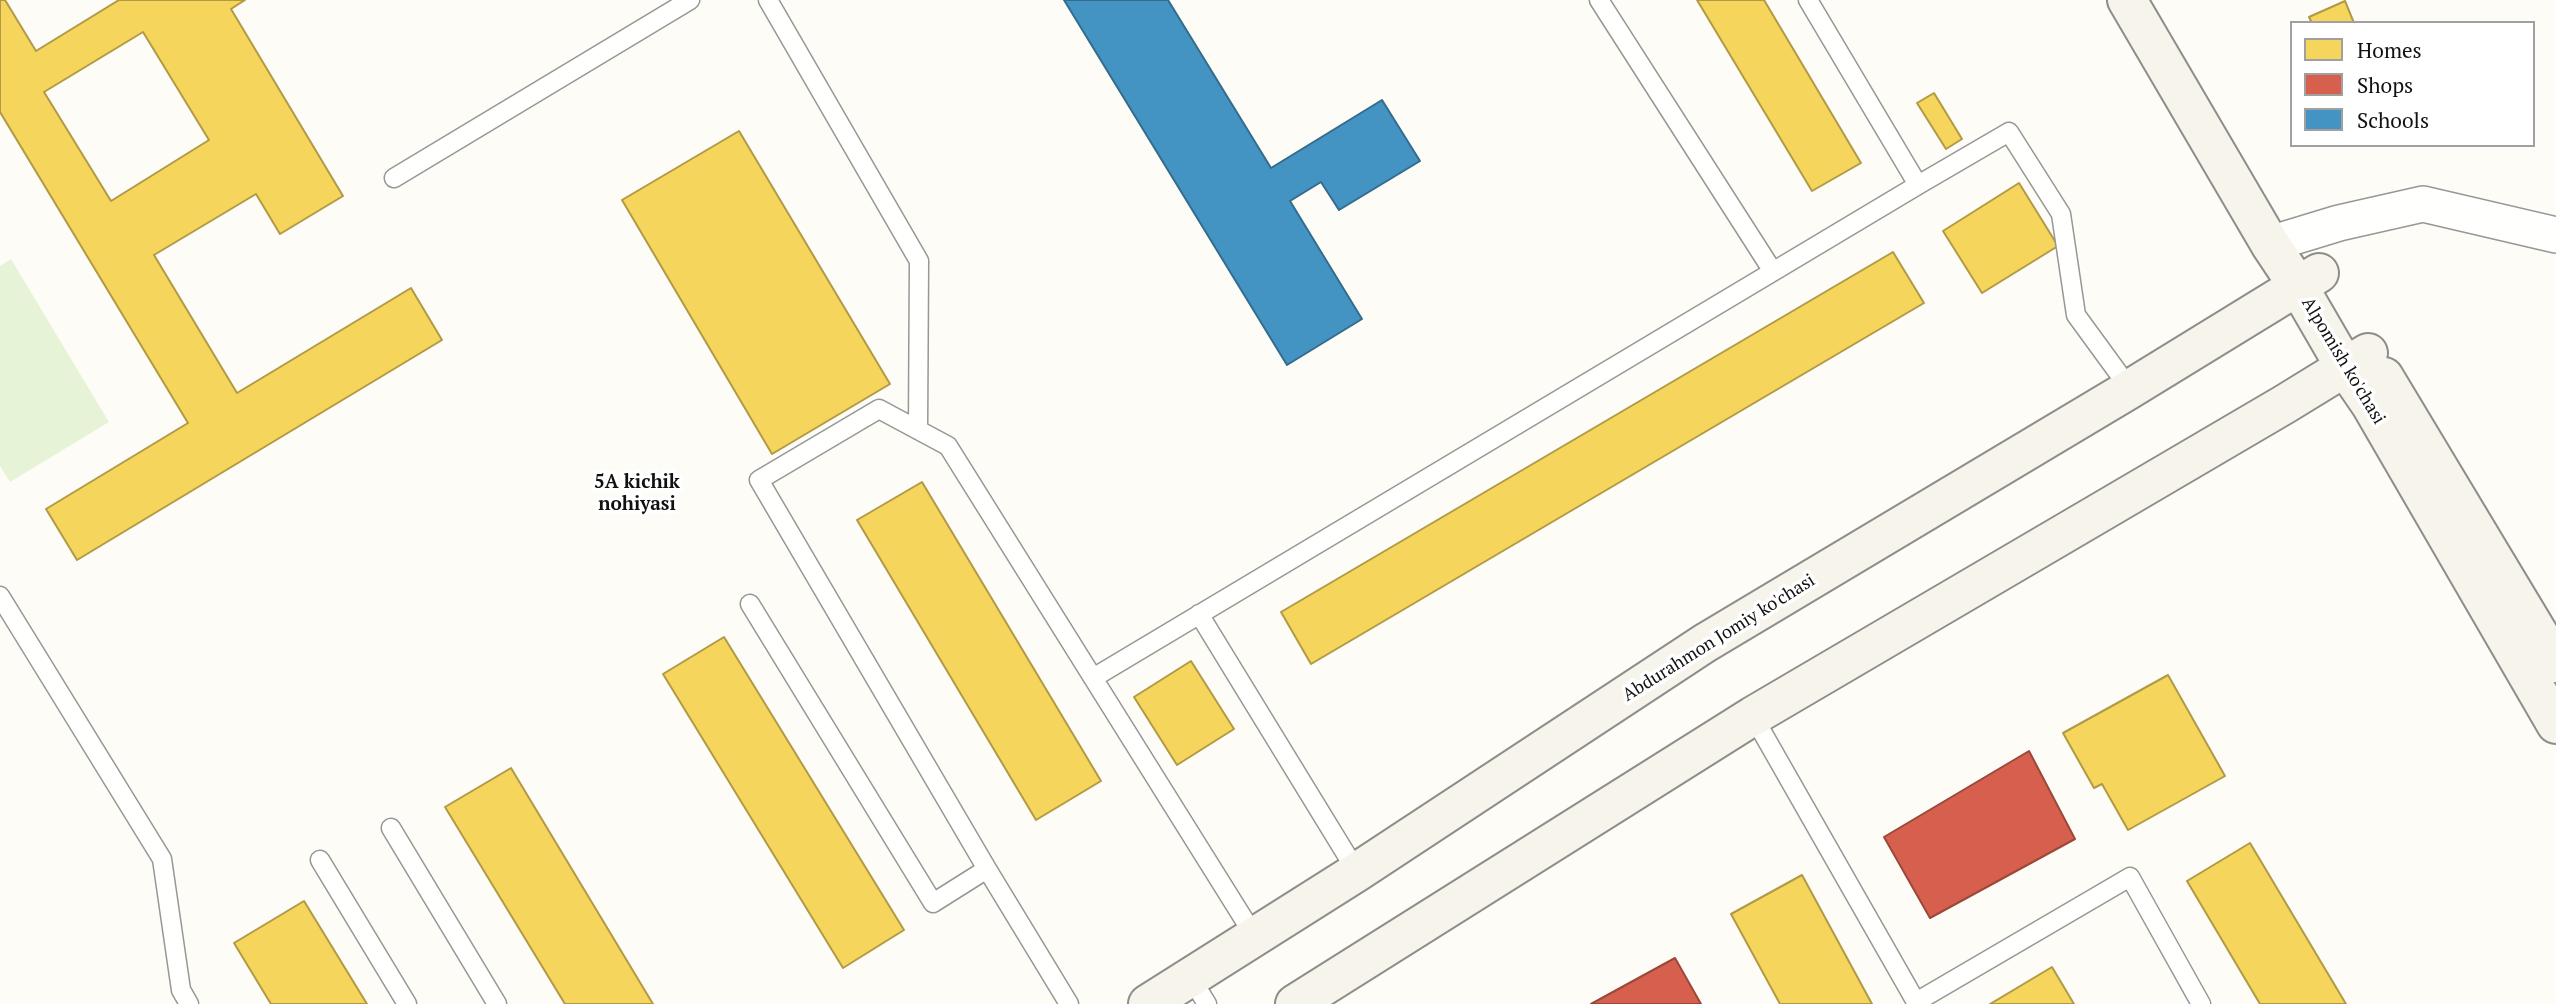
<!DOCTYPE html>
<html>
<head>
<meta charset="utf-8">
<style>
	body { margin:0 }
	#map { position:relative; width:2556px; height:1004px; overflow:hidden; background:#fdfcf7; font-family:"PT Serif",serif }
	canvas { display:block }
	.legend { position:absolute; left:2290px; top:21px; width:245px; height:126px; box-sizing:border-box; background:#fff; border:2px solid #a0a0a0; margin:0; padding:9px 12px; list-style:none; font-size:21px; color:#111 }
	.legend li { display:flex; align-items:center; gap:14px; height:35px }
	.legend b { width:35px; border:2px solid #a0a0a0 }
</style>
</head>
<body>
<div id="map">
<canvas width="2556" height="1004"></canvas>
<ul class="legend">
<li><b style="height:19px;background:#f6d55c"></b>Homes</li>
<li><b style="height:19px;background:#d6604d"></b>Shops</li>
<li><b style="height:19px;background:#4393c3"></b>Schools</li>
</ul>
</div>
<script>
const context = document.querySelector('canvas').getContext('2d');
context.lineJoin = 'round';
function fillPath(path, color) {
  context.fillStyle = color;
  context.fill(path, 'evenodd');
}
function strokePath(path, color, width, dash) {
  context.strokeStyle = color;
  context.lineWidth = width;
  context.lineCap = dash ? 'butt' : 'round';
  context.setLineDash(dash || []);
  context.stroke(path);
}
function label(font, color, halo, rows, align = 'center') {
  context.font = font + ' "PT Serif",serif';
  context.lineWidth = 7;
  context.setLineDash([]);
  context.textBaseline = 'middle';
  context.strokeStyle = halo;
  context.fillStyle = color;
  for (const [text, x, y, turn = 0] of rows) {
    context.save();
    context.translate(x, y);
    context.rotate((+turn || 0) * Math.PI / 180);
    context.textAlign = isNaN(turn) ? turn : align;
    if (halo) context.strokeText(text, 0, 0);
    context.fillText(text, 0, 0);
    context.restore();
  }
}
fillPath(new Path2D(`
	M11 259 109 422 10 482 0 466V266Z`), '#e7f3d7');
const homes = new Path2D(`
	M0 0H5L36 51 119 0H245L231 9 343 196 280 234 256 194 154 255 237 393 411 288 442 340 77 560 46 509 188 423 0 112ZM143 32 209 140 111 201 44 92Z
	M1697 0H1764L1861 163 1812 191Z
	M2345 1 2354 23H2312L2309 17Z
	M1934 93 1962 139 1946 149 1917 103Z
	M739 131 890 384 772 454 622 200Z
	M2019 183 2058 246 1982 293 1943 231Z
	M1893 252 1924 303 1311 664 1281 612Z
	M922 482 1101 781 1036 820 857 520Z
	M724 637 904 930 843 968 663 674Z
	M1191 661 1234 729 1177 765 1134 697Z
	M2168 675 2225 776 2128 830 2102 784 2094 788 2063 733Z
	M511 768 653 1004H565L445 807Z
	M2250 843 2346 1004H2260L2187 881Z
	M1802 875 1872 1004H1780L1731 914Z
	M304 901 367 1004H271L234 943Z
	M2052 967 2074 1004H1990Z`);
fillPath(homes, '#f6d55c');
strokePath(homes, '#b19a46', 2);
const shops = new Path2D(`
	M2029 751 2075 839 1930 918 1884 837Z
	M1675 958 1701 1004H1591L1611 993Z`);
fillPath(shops, '#d6604d');
strokePath(shops, '#9b483b', 2);
const schools = new Path2D(`
	M1064 0H1168L1271 168 1382 100 1420 161 1339 210 1321 182 1290 201 1362 319 1287 365Z`);
fillPath(schools, '#4393c3');
strokePath(schools, '#346c8e', 2);
const lane = new Path2D(`
	M768 0 919 261 918 430
	M1599 0 1772 270
	M1808 0 1918 185 2009 132 2061 214 2076 315 2130 389
	M394 178 690 0
	M0 596 162 859 181 990 189 1004
	M750 604 933 903 987 869
	M1199 614 1357 872
	M1093 678 1918 185
	M1753 716 1916 1002 2130 877 2201 1004
	M391 828 497 1004
	M320 860 407 1004
	M1191 978 1207 1004
	M1069 1004 987 869 759 480 879 409 948 446 1255 937`);
const street = new Path2D(`
	M2270 244 2339 223 2423 204 2556 235`);
const secondary = new Path2D(`
	M2127 0 2270 244 2298 286 2345 367 2371 405 2556 724
	M2384 377 2556 663
	M1148 1004 1357 872 1705 643 2130 389 2319 273
	M1295 1004 1753 716 2285 404 2368 353`);
strokePath(lane, '#979795', 21);
strokePath(street, '#979795', 38);
strokePath(secondary, '#8e8d8b', 42);
strokePath(lane, '#fffffe', 18);
strokePath(street, '#fffffe', 35);
strokePath(secondary, '#f6f4eb', 38);
label('18px', '#111', '#fff', [
	["Alpomish ko'chasi",2343,361,59],
	["Abdurahmon Jomiy ko'chasi",1719,638,-32]
]);
label('bold 19px', '#111', '#fff', [
	["5A kichik",637,483],
	["nohiyasi",637,505]
]);
</script>
</body>
</html>
